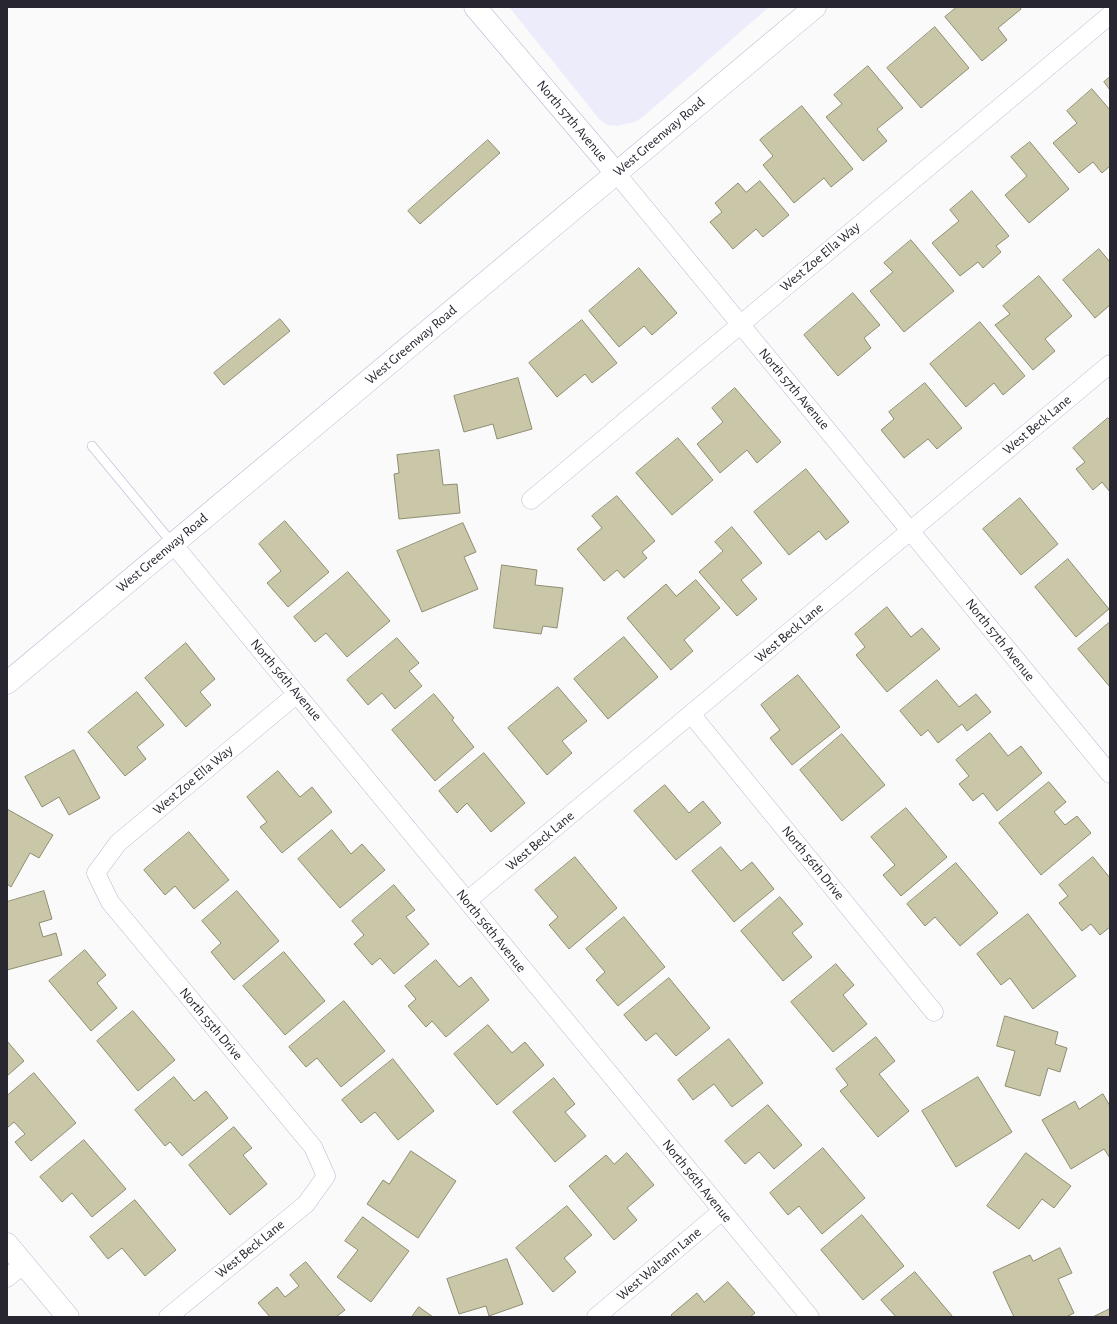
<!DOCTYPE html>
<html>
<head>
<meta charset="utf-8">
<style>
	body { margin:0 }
	#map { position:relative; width:1117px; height:1324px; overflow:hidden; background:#fafafa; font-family:"Alegreya Sans",sans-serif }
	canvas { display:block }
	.frame { position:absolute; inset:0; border:8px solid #272631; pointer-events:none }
</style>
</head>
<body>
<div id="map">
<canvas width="1117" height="1324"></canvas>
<div class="frame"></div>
</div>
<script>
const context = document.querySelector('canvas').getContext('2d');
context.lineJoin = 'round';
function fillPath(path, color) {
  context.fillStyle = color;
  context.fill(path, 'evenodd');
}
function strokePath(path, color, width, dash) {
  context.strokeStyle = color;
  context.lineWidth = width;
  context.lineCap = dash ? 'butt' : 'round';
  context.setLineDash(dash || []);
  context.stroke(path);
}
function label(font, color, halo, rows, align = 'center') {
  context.font = font + ' "Alegreya Sans",sans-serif';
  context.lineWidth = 4;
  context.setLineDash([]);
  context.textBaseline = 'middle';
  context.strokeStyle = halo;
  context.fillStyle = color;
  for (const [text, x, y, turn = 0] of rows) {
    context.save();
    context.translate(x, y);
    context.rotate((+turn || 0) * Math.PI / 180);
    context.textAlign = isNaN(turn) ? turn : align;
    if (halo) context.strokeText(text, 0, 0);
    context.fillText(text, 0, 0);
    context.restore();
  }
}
fillPath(new Path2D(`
	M509 7H769L644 116 635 122 617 126 608 125 600 120Z`), '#edecfb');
const building = new Path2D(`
	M957 7H1020L1021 9 998 28 1007 40 982 61 945 17Z
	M935 27 969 68 921 108 887 68Z
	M868 66 903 108 877 129 887 141 863 161 826 117 842 104 834 95Z
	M1110 77V90L1104 82Z
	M1092 89 1110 110V166L1102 173 1093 162 1079 173 1053 143 1077 123 1067 111Z
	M802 106 853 169 831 187 824 178 794 203 763 165 773 156 760 140Z
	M488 140 500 153 420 224 408 211Z
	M1030 142 1069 189 1029 223 1005 195 1027 176 1011 157Z
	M760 181 789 215 763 237 756 229 733 249 710 222 722 212 715 203 738 183 746 192Z
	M972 191 1009 236 996 246 1001 252 983 268 978 262 960 276 932 243 959 221 950 210Z
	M911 240 954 291 904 332 870 291 893 272 884 263Z
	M1099 249 1110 262V305L1095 318 1063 280Z
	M639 268 677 313 652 335 644 326 619 347 589 311Z
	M1039 276 1072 316 1045 339 1055 351 1033 370 995 325 1010 314 1003 306Z
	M853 293 880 325 864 338 871 348 838 376 804 335Z
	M280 319 290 331 224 385 214 373Z
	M582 320 617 363 592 383 585 374 557 397 529 363Z
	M980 322 1025 376 1003 395 994 383 966 407 930 364Z
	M518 378 532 429 497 439 493 424 464 432 454 396Z
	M925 383 962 428 937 449 928 439 904 458 881 430 894 419 889 412Z
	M735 388 781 442 757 463 747 450 720 473 697 444 723 422 712 408Z
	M1108 418 1110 420V492L1102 482 1093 490 1076 469 1085 462 1073 448Z
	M678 438 713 480 672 515 636 473Z
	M439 450 443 485 457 484 460 513 399 519 394 474 399 473 397 455Z
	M806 469 849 522 826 540 819 531 789 555 754 512Z
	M617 496 655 541 642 552 647 558 624 578 617 570 604 581 577 549 602 528 592 516Z
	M1020 498 1058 544 1021 575 983 529Z
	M285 521 329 572 288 607 267 583 281 571 259 544Z
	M463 523 476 552 464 557 478 589 422 612 397 551Z
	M732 527 762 563 741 580 757 599 737 616 699 572 723 551 715 542Z
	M1068 559 1109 609 1076 637 1035 587Z
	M502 565 537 570 535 585 563 588 557 628 543 626 541 634 494 628Z
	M348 572 390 621 347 657 326 633 315 642 294 617Z
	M696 580 720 608 684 640 693 651 671 670 627 618 666 584 676 596Z
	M887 607 911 637 922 628 940 649 887 692 856 655 865 647 855 634Z
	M1110 622V687L1078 649Z
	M624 637 658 677 608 719 574 679Z
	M397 638 419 663 409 671 422 686 395 709 382 693 368 705 347 680Z
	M186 643 215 679 200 692 211 705 186 727 145 678Z
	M798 675 840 727 792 765 770 738 780 730 761 705Z
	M937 680 959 707 976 694 991 712 967 731 962 724 938 743 928 730 921 736 900 711Z
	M558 687 587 721 562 741 572 753 547 775 508 728Z
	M137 692 164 725 137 747 146 759 125 776 88 732Z
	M434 694 454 718 452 720 474 747 435 781 392 730Z
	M990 733 1008 756 1021 746 1042 773 997 811 983 793 973 801 959 784 969 776 956 760Z
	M842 734 885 785 842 821 800 770Z
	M74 750 100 798 69 815 59 797 42 807 25 777Z
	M484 753 525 803 491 832 467 803 457 813 439 791Z
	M278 771 300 797 312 787 332 812 282 853 260 827 267 822 247 797Z
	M1049 782 1066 802 1054 812 1065 825 1077 816 1091 833 1041 875 999 823Z
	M665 785 689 813 703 801 721 823 676 860 634 811Z
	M906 808 947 857 901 896 883 875 895 865 871 837Z
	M7 809 53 835 39 858 30 853 11 887 7 884Z
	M332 830 351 854 362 844 385 870 340 908 298 859Z
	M189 832 229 880 194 909 175 886 165 895 144 870Z
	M721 847 741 871 752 862 774 889 734 922 692 871Z
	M575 857 617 908 569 949 549 925 558 917 535 890Z
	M1093 857 1110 878V927L1100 935 1091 924 1082 931 1059 903 1068 896 1059 885Z
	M956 863 998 913 960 946 935 917 925 926 907 904Z
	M394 885 415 910 406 917 429 944 394 974 380 958 372 965 354 944 364 935 352 921Z
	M44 891 52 919 39 923 43 937 56 933 62 955 7 970V902Z
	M237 891 279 941 234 980 211 952 221 943 202 921Z
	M780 897 803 924 792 933 812 957 783 981 741 931Z
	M1028 914 1076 976 1033 1009 1010 978 1001 985 977 954Z
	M624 917 665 967 618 1006 596 980 605 972 586 949Z
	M85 950 106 975 97 983 117 1008 91 1031 49 981Z
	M284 952 325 1001 285 1035 243 986Z
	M436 960 459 987 471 977 489 1000 446 1037 432 1021 426 1027 408 1006 416 999 405 986Z
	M836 964 854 985 843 995 867 1024 833 1052 791 1002Z
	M669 978 710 1028 676 1056 656 1033 646 1041 624 1015Z
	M344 1001 385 1051 341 1087 317 1058 306 1067 289 1047Z
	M133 1011 175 1060 138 1091 97 1041Z
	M1005 1016 1058 1032 1055 1044 1067 1048 1060 1072 1048 1068 1040 1096 1005 1086 1015 1051 997 1046Z
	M488 1025 512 1053 525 1042 544 1065 497 1105 454 1054Z
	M876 1037 895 1061 879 1074 909 1111 878 1137 840 1091 848 1085 836 1069Z
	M729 1039 763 1083 732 1107 714 1084 693 1100 678 1080Z
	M7 1041 24 1061 7 1076Z
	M393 1059 434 1111 398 1140 375 1112 361 1123 342 1100Z
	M34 1073 76 1123 31 1161 15 1142 25 1134 14 1122 7 1128V1096Z
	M174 1077 194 1101 206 1091 228 1118 182 1156 170 1142 165 1146 135 1110Z
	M978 1077 1012 1132 956 1167 922 1111Z
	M554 1078 575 1104 565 1112 586 1136 555 1162 513 1112Z
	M1103 1094 1110 1106V1158L1104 1149 1071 1169 1042 1120 1075 1101 1079 1109Z
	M768 1105 802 1145 774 1169 759 1152 745 1164 725 1141Z
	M234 1127 252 1148 243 1155 267 1184 230 1215 189 1165Z
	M84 1140 126 1189 92 1217 72 1193 62 1202 40 1177Z
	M823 1148 865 1198 822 1234 799 1206 788 1215 770 1193Z
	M411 1151 456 1181 418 1238 367 1204 383 1180 389 1184Z
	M627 1153 654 1185 627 1208 637 1220 614 1240 569 1186 606 1155 614 1164Z
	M1026 1153 1071 1186 1054 1208 1042 1199 1019 1229 987 1206Z
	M135 1200 176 1250 145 1276 122 1248 108 1259 90 1237Z
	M567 1206 592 1235 564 1258 576 1272 553 1292 516 1248Z
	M862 1215 904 1266 863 1300 821 1250Z
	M363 1217 409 1251 371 1302 337 1277 358 1250 345 1241Z
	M1060 1248 1072 1273 1058 1279 1074 1313 1066 1317H1014L993 1272 1030 1255 1033 1261Z
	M507 1259 523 1304 489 1316 486 1306 459 1314 447 1279Z
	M306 1262 345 1310 336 1317H270L258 1303 277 1287 285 1297 299 1286 290 1275Z
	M915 1272 953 1317H896L881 1300Z
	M728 1282 755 1313 750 1317H673L671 1315 697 1293 704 1302Z
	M419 1307 433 1317H412Z
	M1110 1309V1317H1093Z`);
fillPath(building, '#c9c7a8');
strokePath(building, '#8e8d70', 1);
const lane = new Path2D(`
	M92 446 173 544`);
const street = new Path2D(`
	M616 173 1110 774
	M531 500 1110 15
	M173 544 810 1317
	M691 714 934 1012
	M467 901 1110 364
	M7 1278 24 1264
	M168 1317 306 1204 326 1176 313 1147 110 902 96 873 118 843 297 694
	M596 1317 722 1211`);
const secondary = new Path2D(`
	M475 7 616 173
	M7 683 815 7
	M7 1244 68 1317`);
strokePath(lane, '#b7b4d2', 10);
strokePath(street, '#b7b4d2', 19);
strokePath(secondary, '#b7b4d2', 23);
strokePath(lane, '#fff', 9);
strokePath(street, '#fff', 18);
strokePath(secondary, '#fff', 22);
label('14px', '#272631', '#fff', [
	["North 57th Avenue",572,121,50],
	["West Greenway Road",659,137,-40],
	["West Zoe Ella Way",820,257,-40],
	["West Greenway Road",411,345,-40],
	["North 57th Avenue",794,389,50],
	["West Beck Lane",1037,425,-40],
	["West Greenway Road",162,553,-40],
	["West Beck Lane",789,633,-40],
	["North 57th Avenue",1000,640,51],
	["North 56th Avenue",286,680,50],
	["West Zoe Ella Way",193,780,-40],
	["West Beck Lane",540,841,-40],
	["North 56th Drive",813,863,51],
	["North 56th Avenue",491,931,51],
	["North 55th Drive",211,1024,50],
	["North 56th Avenue",697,1181,51],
	["West Beck Lane",250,1249,-39],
	["West Waltann Lane",659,1264,-40]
]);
</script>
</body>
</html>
